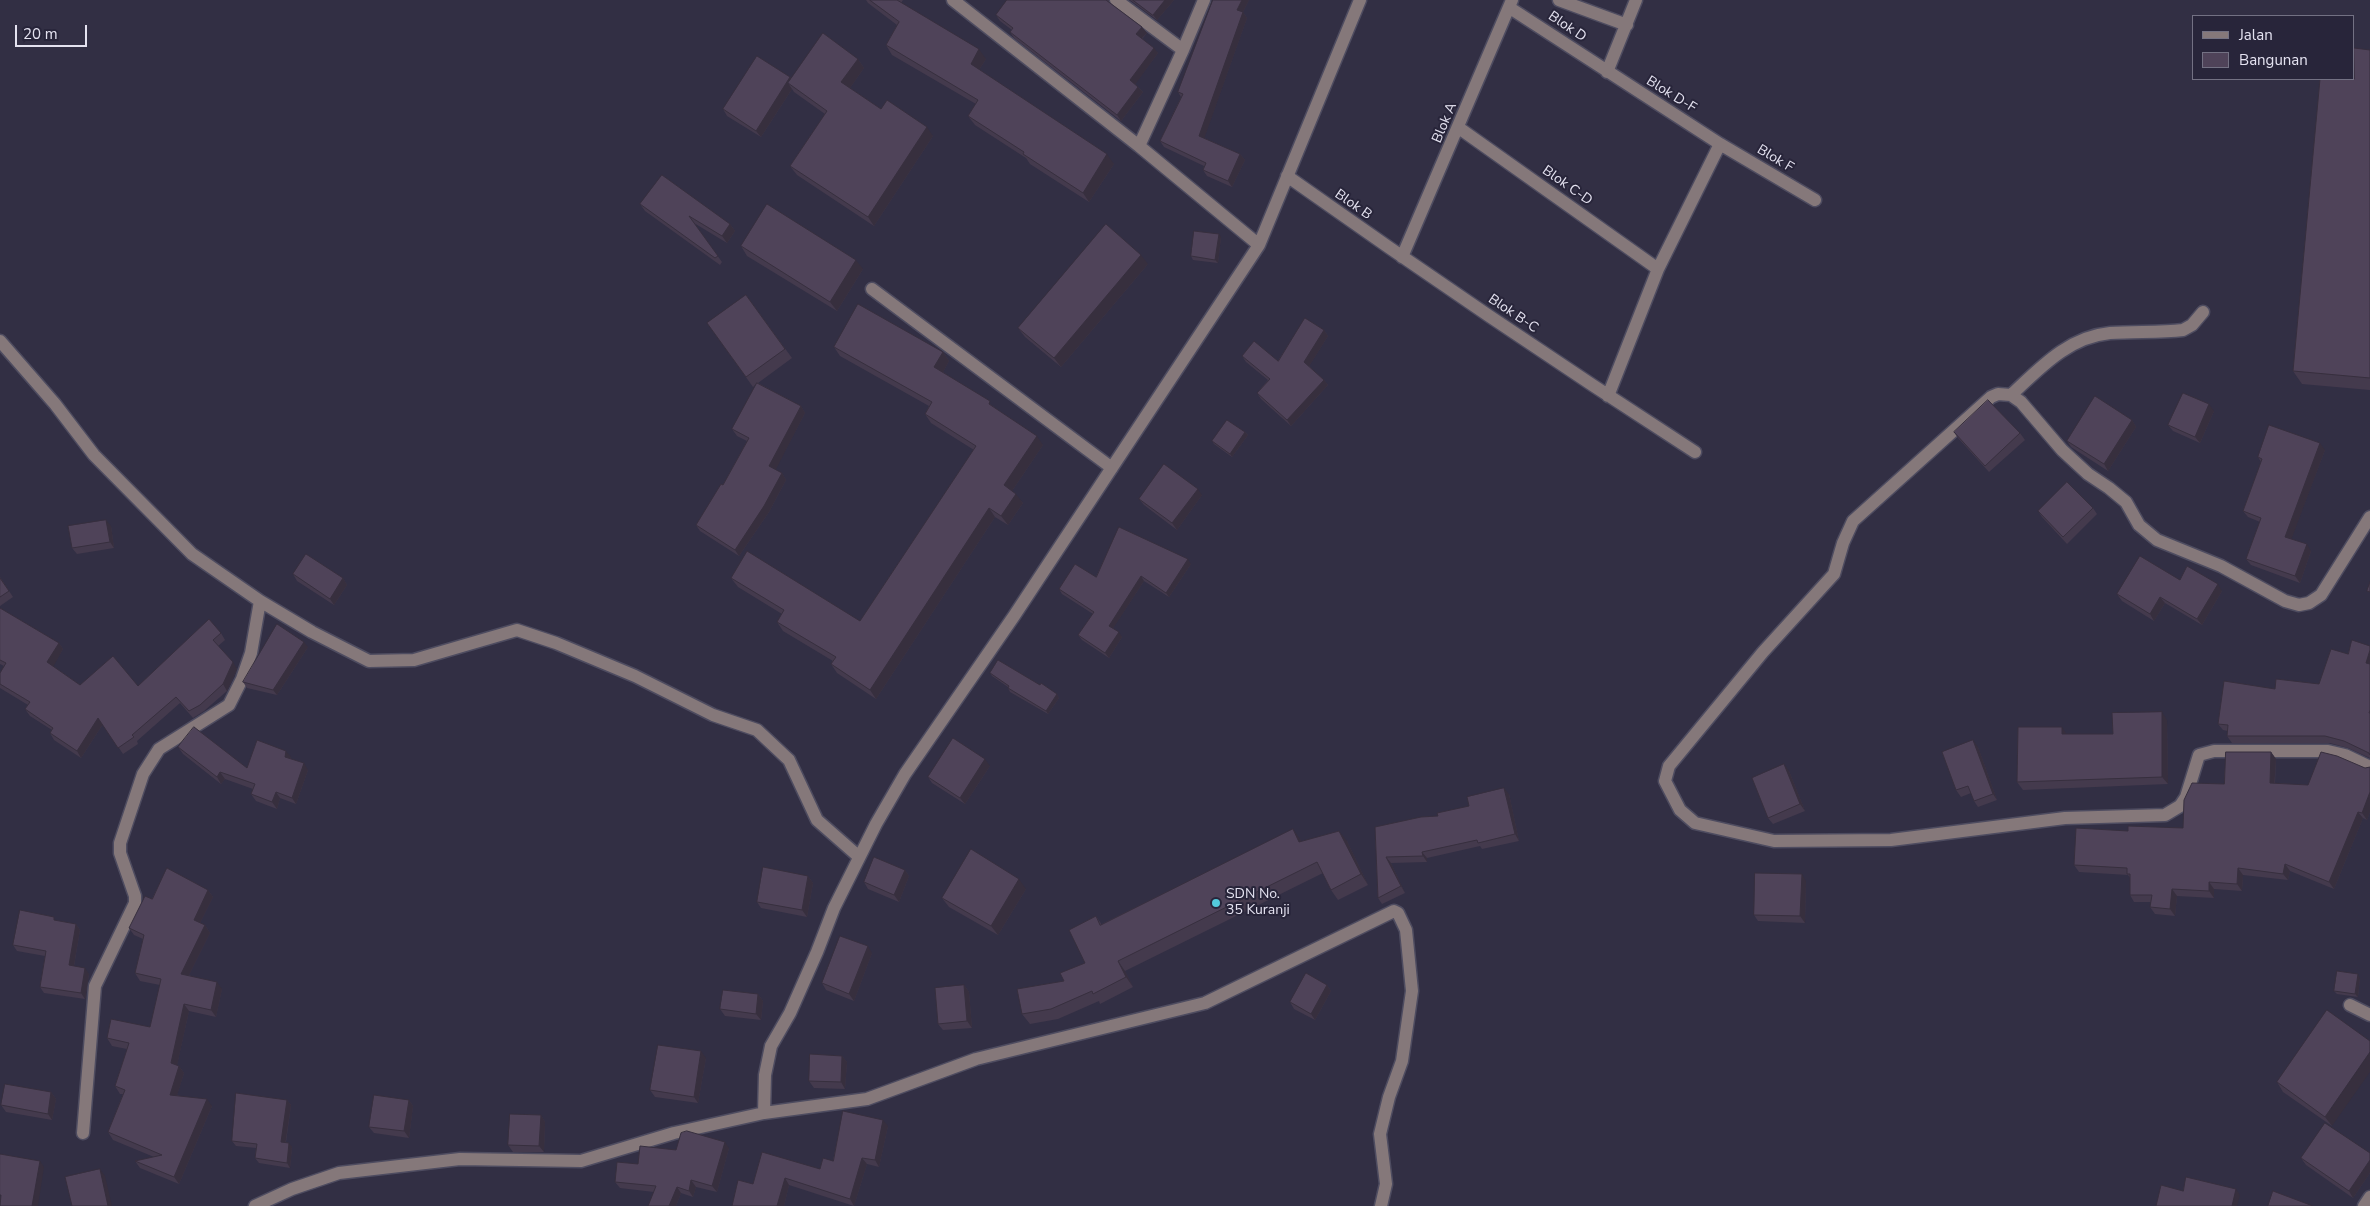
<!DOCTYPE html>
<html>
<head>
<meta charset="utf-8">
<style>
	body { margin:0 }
	#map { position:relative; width:2370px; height:1206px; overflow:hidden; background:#322f44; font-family:"Nunito Sans",sans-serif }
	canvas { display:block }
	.legend { position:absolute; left:2192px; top:15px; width:162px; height:65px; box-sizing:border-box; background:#28253a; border:1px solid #737183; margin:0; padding:6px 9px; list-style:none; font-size:15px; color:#e4e2f0 }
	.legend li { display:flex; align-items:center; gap:10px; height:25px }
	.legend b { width:25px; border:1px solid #737183 }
	.scale { position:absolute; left:15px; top:25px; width:72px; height:22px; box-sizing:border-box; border:2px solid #e4e2f0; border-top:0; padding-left:6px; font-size:15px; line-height:18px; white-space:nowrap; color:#e4e2f0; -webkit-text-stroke:4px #28253a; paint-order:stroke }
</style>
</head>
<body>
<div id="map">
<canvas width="2370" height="1206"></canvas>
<ul class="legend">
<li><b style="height:6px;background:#85787a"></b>Jalan</li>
<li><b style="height:14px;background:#4f4359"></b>Bangunan</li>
</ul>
<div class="scale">20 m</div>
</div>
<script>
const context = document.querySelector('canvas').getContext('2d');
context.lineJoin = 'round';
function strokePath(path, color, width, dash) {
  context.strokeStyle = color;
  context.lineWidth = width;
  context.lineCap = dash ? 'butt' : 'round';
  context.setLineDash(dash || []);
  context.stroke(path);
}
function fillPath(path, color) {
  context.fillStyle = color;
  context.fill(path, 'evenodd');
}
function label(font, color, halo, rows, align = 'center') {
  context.font = font + ' "Nunito Sans",sans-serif';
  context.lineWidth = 4;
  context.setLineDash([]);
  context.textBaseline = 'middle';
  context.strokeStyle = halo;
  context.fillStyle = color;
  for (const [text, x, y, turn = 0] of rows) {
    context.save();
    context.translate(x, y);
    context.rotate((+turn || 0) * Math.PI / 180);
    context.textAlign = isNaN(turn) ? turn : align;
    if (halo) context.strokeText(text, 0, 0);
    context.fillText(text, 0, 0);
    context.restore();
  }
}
const minor = new Path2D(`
	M1116 0 1183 50
	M1559 0 1627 25
	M1510 8 1720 144 1815 200
	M1607 72 1636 0
	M1459 128 1658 269
	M1139 146 1183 50 1204 0
	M1287 176C1421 271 1557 363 1695 452
	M1259 245 1360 0
	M1402 257 1512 0
	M872 289 1112 468
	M0 341 55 404 94 455 192 554 260 601 312 632 369 661 414 660 517 630 556 643 635 676 713 715 757 730 789 760 817 820 858 856
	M2011 395C2040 368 2068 337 2110 333 2134 331 2159 333 2183 330L2192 325 2203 312
	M1608 396 1658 269 1720 144
	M2370 517 2321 595 2309 603 2299 605 2285 601 2221 566 2157 540 2139 525 2126 502 2109 488 2088 474 2062 450 2021 402 2011 395 1998 394 1991 397 1853 521 1843 543 1834 574 1763 652 1669 766 1665 781 1680 810 1695 823 1774 841 1891 840 2065 818 2165 815 2180 806 2186 797 2199 755 2214 751H2328L2345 755 2370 767
	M2350 1005 2370 1015
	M764 1113 765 1075 771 1046 790 1013 817 952 834 908 876 824 905 774 1014 616 1259 245 1139 146 953 0
	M83 1133 95 986 135 903V896L120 853V843L143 774 159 749 229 705 242 679 251 653 260 601
	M255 1206 292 1189 339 1173 460 1159 581 1161 674 1133 764 1113 867 1099 976 1059 1205 1003 1394 911 1398 913 1406 930 1412 991 1402 1061 1389 1097 1380 1134 1386 1184 1381 1206
	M2364 1206 2370 1197`);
strokePath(minor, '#4e4c60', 15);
strokePath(minor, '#85787a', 12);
fillPath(new Path2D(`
	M866 0H903L901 3 986 59 979 70 1114 164 1089 202 1030 164 1026 158 975 125 968 116 976 104 892 55 886 45 897 25 868 3Z
	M1007 0H1109V2L1147 33 1142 39 1158 53 1135 84 1143 92 1121 121 1014 38 1010 32 1012 30 1000 21 996 15Z
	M1130 0H1174L1157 20Z
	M1213 0H1249L1243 12 1247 18 1204 138 1240 154 1245 160 1232 187 1207 176 1203 170 1204 166 1164 147 1160 141 1181 97 1178 92Z
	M2370 50V390L2302 384 2293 371Z
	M858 59 864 68 850 88 881 109 933 136 874 226 797 175 790 166 825 114 794 92 792 89 761 137 727 116 723 109 790 77 791 78Z
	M640 204 730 224 735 231 727 243 694 223 722 262 720 265 645 211Z
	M1221 237 1218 263 1193 260 1191 256Z
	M741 246 863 269 837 311 747 256Z
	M1148 264 1061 367 1025 337 1018 328Z
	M746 295 792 358 758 383 801 406 805 413 775 470 782 473 786 480 769 512 739 556 700 531 696 525 723 485 747 441 737 436 732 429 756 384 753 387 707 323Z
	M1324 330 1328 336 1309 366 1324 380 1328 385 1291 426 1261 399 1257 393 1268 380 1246 362 1242 356 1278 361Z
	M834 347 943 352 949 361 943 372 994 407 1043 445 1012 491 1023 503 1008 525 995 517 876 699 837 673 831 664 833 661 783 631 777 622 782 614 738 587 731 578 860 621 974 450 931 423 925 414 929 406 840 356Z
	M2214 411 2200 443 2173 431 2168 425Z
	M2132 420 2136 427 2108 471 2071 447 2067 441Z
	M1245 432 1248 435 1232 457 1214 444 1212 441Z
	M1954 432 2020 433 2025 440 1989 472 1958 438Z
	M2325 450 2291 539 2311 551 2300 583 2251 565 2246 559 2260 522 2248 517 2243 511 2261 462 2258 457Z
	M1202 495 1177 530 1144 505 1139 499Z
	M2093 508 2097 514 2067 544 2042 517 2038 511Z
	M111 526 114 548 77 554 72 548Z
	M1191 564 1169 597 1144 581 1113 628 1122 637 1109 658 1082 640 1078 635 1093 614 1062 594 1059 589 1096 577Z
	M293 574 343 578 347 585 334 605 297 581Z
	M0 577 13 597 0 606Z
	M2180 580 2222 591 2202 625 2165 603 2154 621 2122 601 2117 594Z
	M0 608 59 643 63 649 53 666 80 685 138 686 221 633 225 640 218 646 237 669 227 691 204 711 193 718 180 703 137 741 138 744 123 754 103 724 81 758 54 740 50 733 52 730 30 716 25 709 28 705 0 688V673L4 666 0 664Z
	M2370 646V758L2348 748 2330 743H2232L2227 736 2228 731 2223 730 2218 724 2275 689 2319 684 2348 654Z
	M308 647 277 695 247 688 243 682Z
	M990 673 1057 694 1059 698 1048 714 1010 692 1008 688V687L992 676Z
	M2167 720 2168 784 2023 790 2017 782 2067 734H2113Z
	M178 747 247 768 291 757V759L308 770 296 804 280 798 277 809 256 801 251 794 253 789 225 779 221 784 183 754Z
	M1978 747 1997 800 1978 807 1974 801 1971 793 1961 797 1956 790Z
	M2271 752 2276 759 2275 783 2308 785 2370 767V812L2367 820 2363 818 2334 889 2290 871 2288 880 2243 875 2242 891 2214 889V898L2177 896 2175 916 2155 914 2150 907 2151 902H2134L2130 895V878L2128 875 2079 872 2074 865 2128 831 2183 828 2224 784Z
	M990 766 965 804 932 783 928 777Z
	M1789 771 1805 811 1773 824 1768 818Z
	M1509 794 1519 841 1482 849 1480 846 1427 858V862L1391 863 1405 893 1382 904 1378 898 1375 827 1438 816Z
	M1300 839 1301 841H1347L1368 885 1338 900 1331 890 1323 873 1125 971 1133 987 1100 1004 1099 1001 1058 1019 1030 1024 1022 1014 1085 963 1096 916 1102 925Z
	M905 870 909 876 899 902 868 889 864 882Z
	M808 876 813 883 807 917 761 908 757 902Z
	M1806 881 1805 923 1758 921 1754 915Z
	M1026 889 998 935 949 907 942 898Z
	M208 890 213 897 200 923 205 925 210 933 189 975 222 989 216 1017 189 1011 177 1065 179 1066 184 1073 177 1095 212 1106 179 1184 140 1168 135 1161 154 1157 113 1140 108 1132 123 1094H120L115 1086 127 1049 112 1046 107 1038 150 1027 160 985 140 981 135 973 143 939 134 935 129 928 152 899Z
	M57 921 76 924 80 930 74 966 89 974 85 999 44 993 40 987 45 956 17 951 13 945Z
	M872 953 854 1001 826 990 822 983Z
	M2360 978 2358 997 2337 994 2334 991Z
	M964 985 969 992 972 1028 943 1030 938 1024Z
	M1327 985 1331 991 1315 1020 1294 1009 1290 1002Z
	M758 994 763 1001 761 1020 725 1016 720 1009Z
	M2327 1010 2332 1126 2283 1092 2277 1082Z
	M842 1056 847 1062 845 1089 814 1088 809 1081Z
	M706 1058 698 1103 655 1097 650 1090Z
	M51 1092 56 1099 52 1120 6 1112 1 1105Z
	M287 1100 291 1105 286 1142 292 1147 290 1168 259 1163 255 1158 256 1148 236 1146 232 1141Z
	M409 1100 413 1106 409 1138 374 1133 369 1127Z
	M541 1115 545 1122 544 1152H513L508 1145Z
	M888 1126 879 1167 867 1164 854 1206 789 1185 784 1206H732L753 1184 820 1169Z
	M729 1148 717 1192 696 1187 693 1197 681 1193 676 1206H648L654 1192 620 1188 615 1182 638 1164 676 1150Z
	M2370 1153V1173L2353 1198 2306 1165 2301 1158Z`), '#443a4d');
fillPath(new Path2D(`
	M1165 0H1174L1157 20 1153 15Z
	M1242 0H1249L1243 12 1247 18 1203 142 1199 136 1237 10Z
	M1142 27 1147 33 1140 40 1136 34Z
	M1154 48 1158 53 1134 86 1130 80Z
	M979 49 986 59 977 73 971 64Z
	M858 59 864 68 848 91 841 82Z
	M790 77 795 84 788 83 792 89 761 137 756 131Z
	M1138 87 1143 92 1121 121 1117 115Z
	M927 127 933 136 874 226 868 217Z
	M1107 154 1114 164 1089 202 1083 193Z
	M1240 154 1245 160 1232 187 1228 181Z
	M730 224 735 231 727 243 722 236Z
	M1219 234 1221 237 1218 263 1215 260Z
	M1141 255 1148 264 1061 367 1054 358Z
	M856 260 863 269 837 311 830 302Z
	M1324 330 1328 336 1308 368 1304 362Z
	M943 352 949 361 941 376 934 367Z
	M1324 380 1328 385 1291 426 1287 420Z
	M2209 404 2214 411 2200 443 2195 437Z
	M801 406 805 413 774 473 769 466Z
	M2132 420 2136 427 2108 471 2104 464Z
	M1245 432 1248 435 1232 457 1230 454Z
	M1037 436 1043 445 1010 494 1004 485Z
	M2320 443 2325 450 2290 543 2285 537Z
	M782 473 786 480 769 512 739 556 735 550Z
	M1198 489 1202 495 1177 530 1172 523Z
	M1016 494 1023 503 1008 525 1001 516Z
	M989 508 995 517 876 699 870 690Z
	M106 520 111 526 114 548 110 542Z
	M2307 544 2311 551 2300 583 2295 576Z
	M1188 559 1191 564 1169 597 1166 593Z
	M1141 576 1144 581 1112 630 1109 626Z
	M343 578 347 585 334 605 330 599Z
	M2218 584 2222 591 2202 625 2197 619Z
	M2160 597 2165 603 2154 621 2150 614Z
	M1119 632 1122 637 1109 658 1105 653Z
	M304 642 308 647 277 695 273 690Z
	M59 643 63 649 52 669 47 662Z
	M2370 650V668L2366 663Z
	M233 662 237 669 227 691 223 684Z
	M1057 694 1059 698 1048 714 1046 711Z
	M2162 712 2167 720 2168 784 2162 777Z
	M98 718 103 724 81 758 77 751Z
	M2062 727 2067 735 2062 734Z
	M1973 740 1978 747 1997 800 1993 794Z
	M286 751 291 757 289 763 285 757Z
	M2271 752 2276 759 2274 790 2270 783Z
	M985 759 990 766 965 804 960 798Z
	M304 763 308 770 296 804 292 798Z
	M1784 764 1789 771 1805 811 1800 804Z
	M220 772 225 779 221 784 217 777Z
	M1504 788 1509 794 1519 841 1515 834Z
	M276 792 280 798 277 809 272 802Z
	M2370 792V812L2367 820 2362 813Z
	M2358 812 2363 818 2334 889 2329 882Z
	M1293 829 1300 839 1307 852 1299 842Z
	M1339 831 1347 841 1368 885 1361 874Z
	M1422 852 1427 858V862L1423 856Z
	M1386 857 1391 863 1405 893 1401 886Z
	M2285 864 2290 871 2288 880 2283 874Z
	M2238 868 2243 875 2242 891 2237 884Z
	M905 870 909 876 899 902 894 895Z
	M1802 874 1806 881 1805 923 1800 916Z
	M808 876 813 883 807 917 802 910Z
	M1019 879 1026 889 998 935 991 926Z
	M2209 882 2214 889V898L2209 891Z
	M2172 889 2177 896 2175 916 2170 909Z
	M208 890 213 897 198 927 194 920Z
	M76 924 80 930 73 971 69 965Z
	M205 925 210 933 186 981 181 974Z
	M868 946 872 953 854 1001 849 994Z
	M1118 961 1125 971 1133 987 1126 977Z
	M85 968 89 974 85 999 81 993Z
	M2358 974 2360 978 2358 997 2355 994Z
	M217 982 222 989 216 1017 211 1010Z
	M964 985 969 992 972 1028 967 1021Z
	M1327 985 1331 991 1315 1020 1311 1014Z
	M758 994 763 1001 761 1020 756 1014Z
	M184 1004 189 1011 176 1070 171 1063Z
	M701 1051 706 1058 698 1103 694 1097Z
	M2370 1052V1072L2332 1126 2325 1117Z
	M842 1056 847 1062 845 1089 841 1082Z
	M179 1066 184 1073 175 1102 170 1095Z
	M51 1092 56 1099 52 1120 48 1114Z
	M207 1099 212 1106 179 1184 174 1177Z
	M287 1100 291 1105 285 1146 281 1142Z
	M409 1100 413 1106 409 1138 404 1131Z
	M541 1115 545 1122 544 1152 539 1146Z
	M883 1120 888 1126 879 1167 875 1160Z
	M725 1142 729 1148 717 1192 712 1186Z
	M289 1143 292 1147 290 1168 287 1163Z
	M862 1158 867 1164 854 1206 850 1199Z
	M2370 1160V1173L2353 1198 2349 1191Z
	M40 1161 44 1167 38 1206H32Z
	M100 1169 105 1176 112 1206H108Z
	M785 1178 789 1185 784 1206H777Z
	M691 1180 696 1187 693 1197 689 1191Z
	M677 1187 681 1193 676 1206H669Z
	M2236 1189 2240 1195 2237 1206H2232Z`), '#372f3e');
const building = new Path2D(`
	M870 0H897L979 49 971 64 1107 154 1083 193 1023 154 1024 152 968 116 978 100 886 45 899 22Z
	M1007 0H1106L1142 27 1136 34 1154 48 1130 80 1138 87 1117 115 1010 32 1013 28 996 15Z
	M1133 0H1165L1153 15Z
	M1213 0H1242L1237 10 1243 12 1199 136 1240 154 1228 181 1203 170 1206 163 1160 141 1183 94 1178 92Z
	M823 33 858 59 841 82 881 109 887 100 927 127 868 217 790 166 827 111 788 83Z
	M2354 48 2370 50V378L2293 371 2320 79H2354Z
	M757 56 790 77 756 131 723 109Z
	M662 175 730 224 722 236 689 216 718 256 715 258 640 204Z
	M767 204 856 260 830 302 741 246Z
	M1106 224 1141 255 1054 358 1018 328Z
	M1194 231 1219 234 1215 260 1191 256Z
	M746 295 785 349 746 377 707 323Z
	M858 304 943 352 934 367 990 401 989 404 1037 436 1004 485 1016 494 1001 516 989 508 870 690 831 664 836 657 777 622 784 610 731 578 747 551 860 621 976 446 925 414 932 402 834 347Z
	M1305 318 1324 330 1304 362 1324 380 1287 420 1257 393 1270 379 1242 356 1254 341 1278 361Z
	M757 383 801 406 769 466 782 473 764 506 735 550 696 525 721 484 723 485 749 438 732 429Z
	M2183 393 2209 404 2195 437 2168 425Z
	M2095 396 2132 420 2104 464 2067 441Z
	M1988 400 2020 433 1985 466 1954 432Z
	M1227 420 1245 432 1230 454 1212 441Z
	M2269 425 2320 443 2285 537 2307 544 2295 576 2246 559 2261 518 2243 511 2262 459 2258 457Z
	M1164 464 1198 489 1172 523 1139 499Z
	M2067 482 2093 508 2063 537 2038 511Z
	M106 520 110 542 72 548 68 526Z
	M1119 527 1188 559 1166 593 1141 576 1109 626 1119 632 1105 653 1078 635 1094 612 1059 589 1075 564 1096 577Z
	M306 554 343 578 330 599 293 574Z
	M2140 556 2180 580 2187 566 2218 584 2197 619 2160 597 2150 614 2117 594Z
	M0 578 9 591 0 597Z
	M2370 582V592L2367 591Z
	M0 608 59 643 47 662 80 685 113 656 138 686 209 619 221 633 213 640 233 662 223 684 200 705 189 711 176 697 132 735 134 737 118 748 98 718 77 751 50 733 53 728 25 709 30 702 0 684V673L6 663 0 660Z
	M277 624 304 642 273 690 243 682Z
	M2352 640 2370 646V650L2366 663 2370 664V710L2369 713H2370V755L2369 753 2344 741 2325 736H2227L2228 725 2218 724 2224 681 2275 689 2276 679 2319 684 2331 649 2348 654Z
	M998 660 1040 685 1041 683 1057 694 1046 711 1008 688 1009 686 990 673Z
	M2162 712V777L2017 782 2018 727H2062V734H2113L2112 713Z
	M194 727 247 768 257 740 286 751 285 757 304 763 292 798 276 792 272 802 251 794 255 784 220 772 217 777 178 747Z
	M953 738 985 759 960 798 928 777Z
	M1973 740 1993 794 1974 801 1968 786 1956 790 1942 752Z
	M2226 752H2271L2270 783 2308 785 2321 752 2337 756 2365 768 2370 767V792L2362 813 2358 812 2329 882 2285 864 2283 874 2238 868 2237 884 2209 882V891L2172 889 2170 909 2150 907 2152 895H2130V874H2127V868L2074 865 2076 828 2128 831V826L2183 828 2184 800 2192 783 2224 784Z
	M1784 764 1800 804 1768 818 1752 778Z
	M1504 788 1515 834 1478 843 1477 840 1422 852 1423 856 1386 857 1401 886 1378 898 1375 827 1421 817 1438 816 1437 813 1469 806 1467 797Z
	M1293 829 1299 842 1339 831 1361 874 1331 890 1317 862 1118 961 1126 977 1093 994 1092 991 1051 1009 1022 1014 1017 989 1064 981 1060 973 1085 963 1069 930 1096 916 1100 925Z
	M971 849 1019 879 991 926 942 898Z
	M874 857 905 870 894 895 864 882Z
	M763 867 808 876 802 910 757 902Z
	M167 868 208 890 194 920 205 925 181 974 217 982 211 1010 184 1004 171 1063 179 1066 170 1095 207 1099 174 1177 135 1161 162 1155 108 1132 125 1090 115 1086 129 1043 107 1038 111 1019 150 1027 161 979 135 973 144 935 129 928 145 896 152 899Z
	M1755 873 1802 874 1800 916 1754 915Z
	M20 910 54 917V920L76 924 69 965 85 968 81 993 40 987 46 951 13 945Z
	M840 936 868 946 849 994 822 983Z
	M2337 971 2358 974 2355 994 2334 991Z
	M1306 973 1327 985 1311 1014 1290 1002Z
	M964 985 967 1021 938 1024 935 988Z
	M723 990 758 994 756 1014 720 1009Z
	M2327 1010 2370 1041V1052L2325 1117 2277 1082Z
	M658 1045 701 1051 694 1097 650 1090Z
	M810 1054 842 1056 841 1082 809 1081Z
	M5 1084 51 1092 48 1114 1 1105Z
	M236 1093 287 1100 281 1142 289 1143 287 1163 255 1158 257 1144 232 1141Z
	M374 1095 409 1100 404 1131 369 1127Z
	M843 1111 883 1120 875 1160 862 1158 850 1199 785 1178 777 1206H732L738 1180 753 1184 762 1152 820 1169 823 1158 833 1161Z
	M510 1114 541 1115 539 1146 508 1145Z
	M2325 1123 2370 1153V1160L2349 1191 2301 1158Z
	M687 1131 725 1142 712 1186 691 1180 689 1191 677 1187 669 1206H648L656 1186 615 1182 617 1162 638 1164 640 1146 676 1150 681 1133Z
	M0 1154 40 1161 32 1206H0L1 1195H0Z
	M100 1169 108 1206H72L65 1177Z
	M2186 1177 2236 1189 2232 1206H2156L2161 1185 2183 1191Z
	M2273 1191 2313 1206H2268Z`);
fillPath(building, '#4f4359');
strokePath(building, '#372f3e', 1);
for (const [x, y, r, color] of [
	[1216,903,5,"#53cadc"]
]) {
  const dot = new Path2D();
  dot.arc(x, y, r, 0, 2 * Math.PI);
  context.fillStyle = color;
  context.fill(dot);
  strokePath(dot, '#28253a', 2);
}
label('14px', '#e4e2f0', '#28253a', [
	["Blok D",1567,27,34],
	["Blok D-F",1671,95,32],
	["Blok A",1445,123,-67],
	["Blok F",1775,159,31],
	["Blok C-D",1567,186,35],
	["Blok B",1353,205,35],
	["Blok B-C",1513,314,34]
]);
label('14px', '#e4e2f0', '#28253a', [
	["SDN No.",1226,895],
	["35 Kuranji",1226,911]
], 'left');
</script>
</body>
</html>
